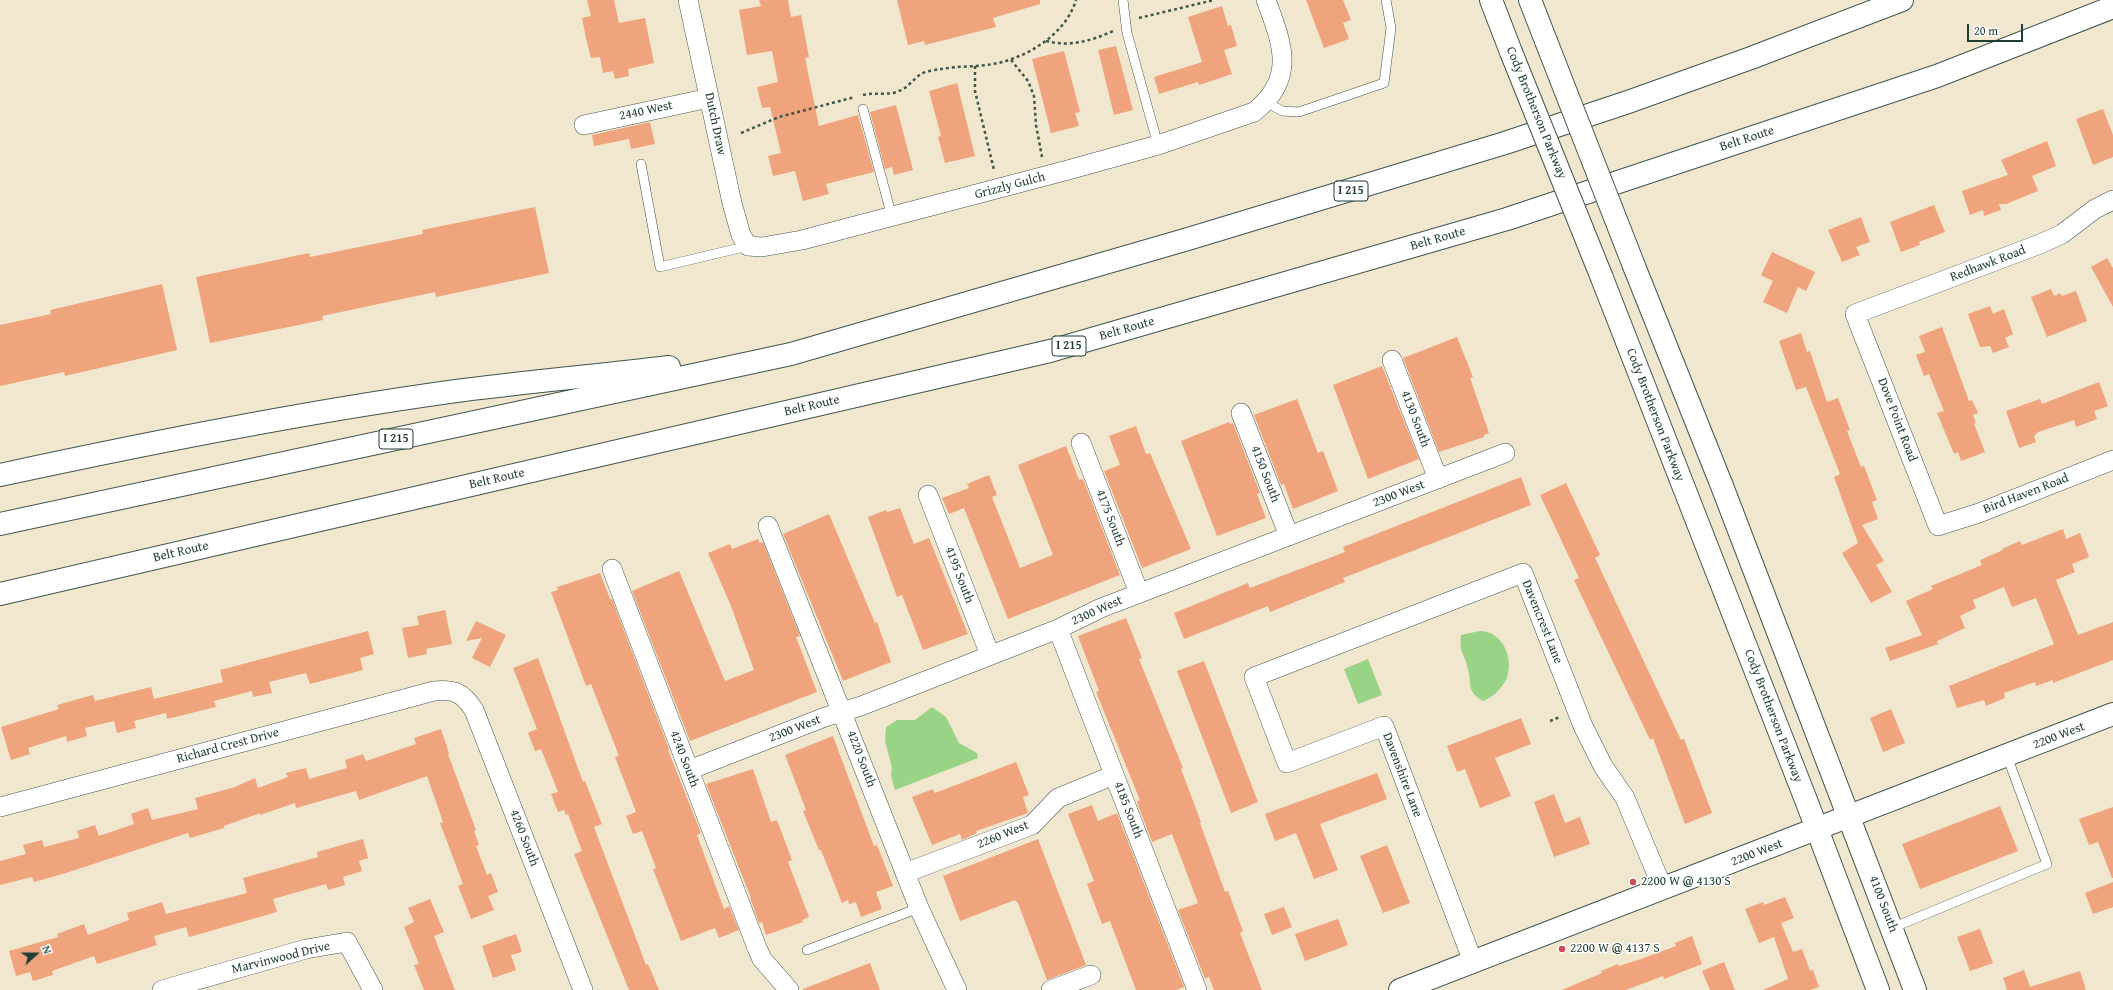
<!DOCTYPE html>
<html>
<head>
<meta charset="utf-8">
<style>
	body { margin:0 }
	#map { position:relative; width:2113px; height:990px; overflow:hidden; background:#f1e7ce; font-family:"Gentium Book Plus",serif }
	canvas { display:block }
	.north { position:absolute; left:16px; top:934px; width:40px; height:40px; -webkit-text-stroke:3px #fff; paint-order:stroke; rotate:69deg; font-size:11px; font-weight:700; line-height:16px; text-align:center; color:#1f3d34 }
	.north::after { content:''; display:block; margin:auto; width:14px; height:18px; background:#1f3d34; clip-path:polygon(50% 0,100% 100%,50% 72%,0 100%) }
	.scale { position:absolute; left:1967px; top:24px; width:56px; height:18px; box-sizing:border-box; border:2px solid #1f3d34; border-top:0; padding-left:5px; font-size:12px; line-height:14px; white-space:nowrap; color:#1f3d34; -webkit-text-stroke:3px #fff; paint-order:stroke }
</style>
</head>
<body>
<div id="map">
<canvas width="2113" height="990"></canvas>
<div class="north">N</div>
<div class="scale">20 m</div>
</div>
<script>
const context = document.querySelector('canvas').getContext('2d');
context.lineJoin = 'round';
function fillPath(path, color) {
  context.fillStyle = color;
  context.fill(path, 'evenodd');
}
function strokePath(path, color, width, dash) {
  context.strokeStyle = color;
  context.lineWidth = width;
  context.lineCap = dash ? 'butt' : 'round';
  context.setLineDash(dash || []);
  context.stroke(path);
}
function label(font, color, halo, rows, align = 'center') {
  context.font = font + ' "Gentium Book Plus",serif';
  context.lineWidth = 3;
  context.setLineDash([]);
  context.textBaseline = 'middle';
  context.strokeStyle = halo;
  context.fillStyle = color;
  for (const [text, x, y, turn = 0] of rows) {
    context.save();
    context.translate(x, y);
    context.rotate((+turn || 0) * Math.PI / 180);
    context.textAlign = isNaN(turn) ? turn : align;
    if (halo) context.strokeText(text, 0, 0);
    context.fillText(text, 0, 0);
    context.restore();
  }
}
fillPath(new Path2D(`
	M1480 631C1503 631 1515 660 1506 680 1502 688 1492 698 1483 701 1466 691 1472 685 1468 669 1465 653 1459 655 1461 635Z
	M1368 659 1382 695 1358 704 1344 669Z
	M932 707 946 717 959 743 977 753 978 758 895 790 891 776 892 768 885 741 886 727 897 720H915Z`), '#99d386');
fillPath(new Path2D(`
	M587 0H614L619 23 645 18 654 63 628 69 629 76 615 79 613 71 603 73 600 57 591 58 586 38 582 18 591 16Z
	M759 0H788L791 17 801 15 809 57 805 58 819 126 858 115 874 172 826 184 829 194 803 201 795 171 773 176 768 156 781 153 770 107 762 108 757 87 778 82 772 51 747 55 739 10 761 6Z
	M897 0H1040V4L993 18 996 27 925 45 924 41 908 45Z
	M1306 0H1343L1351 20 1343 23 1349 39 1324 48Z
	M1222 6 1228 26 1231 25 1237 46 1224 50 1232 74 1199 85 1198 82 1159 94 1154 77 1202 62 1188 17Z
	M1116 46 1133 110 1114 115 1098 50Z
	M1064 51 1080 112 1075 113 1079 126 1051 133 1032 59Z
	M957 83 975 156 945 163 938 137 941 136 929 91Z
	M896 105 913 170 894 175 892 167 885 169 870 112Z
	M2103 109 2113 135V157L2093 165 2076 119Z
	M650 122 655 144 631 149 629 139 594 146 592 135Z
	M2047 141 2056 166 2032 176 2038 191 2006 204H1999L2001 210 1984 216 1983 210 1970 215 1962 191 2008 175 2001 160Z
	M1934 205 1945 232 1919 242 1920 245 1901 252 1890 222Z
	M535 207 549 273 436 297 435 292 322 316 323 320 210 343 196 277 309 253 310 257 423 234 422 230Z
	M1861 217 1870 242 1856 247 1860 255 1842 262 1828 230Z
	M1772 252 1815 272 1806 291 1798 287 1787 313 1763 302 1773 281 1761 275Z
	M2107 258 2113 268V307L2091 267Z
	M162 284 177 350 65 376 64 372 0 386V325L51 314 50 310Z
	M2051 289 2054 296 2060 293 2062 296 2076 291 2087 321 2047 337 2031 297Z
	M1990 306 1993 314 2004 309 2013 334 2005 338 2009 347 1993 353 1990 346 1980 347 1968 314Z
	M1942 327 1969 401 1972 400 1978 413 1973 415 1976 423 1974 424 1985 452 1961 461 1958 452 1954 454 1937 413 1944 411 1929 374 1924 376 1916 355 1925 352 1919 336Z
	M1801 333 1807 352 1810 351 1827 402 1838 398 1850 430 1847 431 1861 467 1864 466 1877 500 1872 502 1878 519 1862 525 1884 561 1876 565 1892 592 1871 603 1842 553 1858 543 1834 477 1840 474 1806 387 1796 390 1779 341Z
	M1457 337 1473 377 1470 378 1489 433 1484 435V437L1439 452 1403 358Z
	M1382 366 1419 459 1368 479 1333 385Z
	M2099 382 2108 406 2094 411 2097 419 2076 427 2074 420 2038 432 2034 436 2036 442 2019 448 2006 411 2040 399 2042 404Z
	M1297 399 1318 453 1323 451 1338 491 1293 509 1284 484 1281 485 1254 415Z
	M1229 422 1230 424 1233 423 1260 493 1257 494 1266 518 1217 536 1181 441Z
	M1136 426 1146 454 1150 453 1191 549 1142 568 1104 471 1120 465 1109 436Z
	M1066 446 1079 480 1083 479 1120 575 1008 619 964 508 949 514 942 498 969 488 967 484 989 475 997 495 992 497 1020 568 1050 556 1053 555 1018 465Z
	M1521 477 1531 505 1343 578 1345 582 1270 612 1268 606 1184 639 1174 613 1248 583 1250 588 1345 552 1343 547Z
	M1566 483 1600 555 1595 558 1681 740 1684 739 1712 813 1685 824 1653 738 1650 740 1574 580 1579 578 1540 495Z
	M900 508 914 544 929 538 968 634 923 650 902 595 897 597 868 517 886 510 887 512Z
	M829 514 875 623 877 622 891 662 843 681 783 534Z
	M2063 529 2066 539 2080 533 2089 557 2072 564 2075 572 2056 580 2078 635 2113 622V660L2053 683V680L2036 686 2035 682 2004 693 2005 698 1986 706 1984 700 1957 708 1949 686 2054 644 2036 598 2012 607 2004 587 1973 600 1976 608 1960 616 1965 628 1937 641 1938 644 1890 661 1885 648 1922 635 1906 601 1933 589 1931 586 1982 565 1980 560 2003 550 2002 549 2020 541 2022 545Z
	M758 539 760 543 763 542 800 636 796 637 817 692 690 741 632 591 679 571 725 681 754 670 731 606 708 553 730 544 732 549Z
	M600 573 610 599H612L669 749 668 750 701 833 697 835 724 909 729 906 739 930 719 938 715 928 681 941 653 869 656 868 642 831 633 834 626 816 636 812 615 757 619 756 591 684 586 686 551 592 558 590 557 587Z
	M445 610 452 644 426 649 427 654 408 658 402 628 419 625 417 616Z
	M1126 618 1142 658 1139 659 1183 768 1181 769 1201 822 1200 823 1225 892 1228 891 1243 931 1240 933 1262 990H1214L1209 977 1205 979 1178 910 1198 903 1172 834 1152 842 1138 805 1137 801 1140 800 1096 692 1099 691 1078 636Z
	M476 621 506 635 490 667 472 658 482 638 466 641Z
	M368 631 374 654 360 658 363 670 310 684 306 673 269 682 272 693 253 697 252 691 214 701 216 707 167 719 166 713 134 721 136 728 117 733 114 721 85 728 87 736 67 742 66 736 28 748 30 754 11 760 1 727 59 709 57 705 93 695 95 701 151 687 154 699 223 682 220 670Z
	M538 658 583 782 585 781 602 824 594 827 646 965 648 964 659 990H629L574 854 582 851 568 814 566 815 564 810 558 812 551 794 558 792 541 749 535 751 528 733 537 729 513 668Z
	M1204 661 1258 802 1231 813 1177 671Z
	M1891 709 1905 743 1883 752 1870 718Z
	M1521 718 1531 744 1495 758 1511 796 1480 808 1465 769 1457 772 1447 746Z
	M441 729 449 753 448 754 476 830 474 831 479 845 476 846 487 875 491 873 498 892 488 896 494 910 471 919 458 886 463 884 440 823 443 822 427 776 359 800 356 791 296 808 295 803 260 815V813L224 826V828L190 838 188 833 66 873 34 882 32 877 0 885V861L26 854 23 845 42 840 44 847 79 838 77 831 95 825 99 836 134 824 131 814 148 808 152 820 198 809 195 798 235 787 255 778 258 788 288 777 286 773 306 768 309 779 347 768 345 760 363 754 366 761 416 744 414 738Z
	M833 736 874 846 877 845 893 886 876 892 882 909 861 917 856 902 849 904 848 900 842 903 821 850H819L803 811 806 810 785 755Z
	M1016 762 1029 795 1023 797 1028 813 976 831 977 833 962 840 960 834 932 845 912 797 933 789 935 793Z
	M753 769 771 822 777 820 792 860 788 862 809 917 802 920 803 922 766 935 762 922 759 923 750 898H751L706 784Z
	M1377 773 1387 799 1320 824 1338 870 1314 879 1296 833 1275 841 1265 814Z
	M1554 794 1565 823 1580 817 1590 844 1554 857 1534 802Z
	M1092 805 1098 821 1117 813 1184 987 1176 990H1136L1110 921 1102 924 1087 884 1094 881 1068 814Z
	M2000 806 2018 851 1920 889 1902 844Z
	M2113 807V878H2112L2098 842 2089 845 2079 819Z
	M363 839 368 858 359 861 362 871 343 877 345 885 328 890 326 884 273 899 277 912 189 937 186 927 154 936 157 945 97 964 94 956 52 971 53 975 33 981 30 972 16 976 9 951 58 937 57 934 84 924 88 935 129 920 127 913 162 902 166 914 247 893 243 878 318 857 317 852Z
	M1038 839 1086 965 1047 980 1018 903 1015 900 960 921 943 876Z
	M1387 845 1410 903 1383 913 1360 856Z
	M2113 882V907L2093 914 2085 893Z
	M1785 897 1794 918 1781 923 1793 952 1802 949 1810 971 1813 970 1819 987 1810 990H1763L1788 979 1774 937 1759 943 1745 909 1763 902 1764 905Z
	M430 899 444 932 434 936 455 990H424L414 965 419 964 404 927 414 922 408 908Z
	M1284 907 1292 927 1272 935 1264 914Z
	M1338 919 1348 945 1305 961 1295 934Z
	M1980 929 1993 963 1970 971 1957 937Z
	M516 934 522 952 511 955 516 970 493 978 482 946Z
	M1692 936 1702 964 1664 979 1663 976 1626 990H1562L1602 973 1601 971 1618 964 1619 966 1641 959 1676 946 1675 943Z
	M1724 962 1735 990H1710L1702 971Z
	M870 963 880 990H803V989Z
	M2024 970 2030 987 2080 971 2086 990H2007L2003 978Z`), '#efa47e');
const service = new Path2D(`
	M1123 0 1127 33 1158 145
	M1266 102 1282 111 1299 112 1384 83 1391 28 1386 0
	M863 109 892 217
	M641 164 660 267 748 246
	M1892 928 2047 864 2007 756
	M807 950 919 908`);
const minor = new Path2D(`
	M688 0 732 203 741 235 748 246 762 247 802 240 1068 170 1158 145 1254 112C1297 78 1282 43 1266 0
	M584 125 709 98
	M2113 200 2095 209 2062 234 2040 244 1855 314 1938 526 1979 513 2113 460
	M1392 360 1438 479
	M1241 413 1289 536
	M1081 443 1139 593
	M928 495 990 655
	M768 526 919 908 957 990
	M612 569 757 948 762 959 789 990
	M1058 629 1197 990
	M689 770 825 717 861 706 1058 629 1101 608 1505 453
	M0 807 434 691C455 689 463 693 474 710L583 990
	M905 873 1032 825 1058 798 1114 775
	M1473 962 1384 726 1287 763 1254 677 1523 573 1583 726 1603 766 1625 798 1663 889
	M162 990 306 949 347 942 373 990
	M1051 990 1091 975`);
const tertiary = new Path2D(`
	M1400 990 2113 714`);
const secondary = new Path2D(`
	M1491 0 1511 52
	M1530 0 1546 41
	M1634 266 1722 486 1915 990
	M1602 278 1806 800 1878 990`);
const motorway = new Path2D(`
	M0 475C148 443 298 413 449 392 522 382 595 376 669 367
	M0 524 791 354 1188 239 1505 143 1628 102 1751 58 1902 0
	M0 594 1050 351 1507 219 1937 76 2113 7`);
strokePath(service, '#3e564b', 10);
strokePath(minor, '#3e564b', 20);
strokePath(tertiary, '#3e564b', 24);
strokePath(secondary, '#3e564b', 24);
strokePath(motorway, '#3e564b', 24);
strokePath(new Path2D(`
	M1139 18 1214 0
	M1046 41C1070 47 1091 41 1113 31
	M1011 60 1028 81 1034 96 1036 125 1042 157
	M975 66V91L994 170
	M863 95C875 92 888 96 899 91 908 88 913 79 921 74 926 71 935 70 941 69 958 66 976 67 993 64 1027 58 1066 34 1076 0
	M741 133 779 117 855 97
	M1550 721 1560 717`), '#3e564b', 2.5, [3, 3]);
strokePath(service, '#fff', 9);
strokePath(minor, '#fff', 19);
strokePath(tertiary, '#fff', 22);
strokePath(secondary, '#fff', 22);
strokePath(motorway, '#fff', 22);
const secondaryBridge = new Path2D(`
	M1546 41 1634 266
	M1511 52 1602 278`);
strokePath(secondaryBridge, '#3e564b', 24, []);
strokePath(secondaryBridge, '#fff', 22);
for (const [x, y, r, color] of [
	[1633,882,4,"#d1495b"],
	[1562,949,4,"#d1495b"]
]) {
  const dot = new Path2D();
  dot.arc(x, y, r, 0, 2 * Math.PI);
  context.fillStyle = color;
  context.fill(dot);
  strokePath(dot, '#fff', 1.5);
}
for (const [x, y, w] of [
	[1351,191,34],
	[1069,346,34],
	[396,439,34]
]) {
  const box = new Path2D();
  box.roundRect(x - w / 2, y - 10, w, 20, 3);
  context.fillStyle = '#fff';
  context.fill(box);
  strokePath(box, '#1f3d34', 1);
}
label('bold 12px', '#1f3d34', null, [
	["I 215",1351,191],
	["I 215",1069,346],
	["I 215",396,439]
]);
label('13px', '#1f3d34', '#fff', [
	["2440 West",646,111,-12],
	["Cody Brotherson Parkway",1536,113,68],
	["Dutch Draw",715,124,78],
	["Belt Route",1747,139,-18],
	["Grizzly Gulch",1010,186,-15],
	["Belt Route",1438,239,-16],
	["Redhawk Road",1988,264,-21],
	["Belt Route",1127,329,-16],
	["Belt Route",812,406,-13],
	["Cody Brotherson Parkway",1655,415,69],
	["4130 South",1415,419,69],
	["Dove Point Road",1897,420,69],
	["4150 South",1265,474,69],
	["Belt Route",497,479,-13],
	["2300 West",1399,494,-21],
	["Bird Haven Road",2026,494,-21],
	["4175 South",1110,518,69],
	["Belt Route",181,552,-13],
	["4195 South",959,575,69],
	["2300 West",1097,611,-24],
	["Davencrest Lane",1542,622,68],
	["Cody Brotherson Parkway",1773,716,69],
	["2300 West",795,729,-21],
	["2200 West",2059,736,-21],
	["Richard Crest Drive",228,746,-15],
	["4240 South",684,759,69],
	["4220 South",861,759,69],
	["Davenshire Lane",1402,775,69],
	["4185 South",1128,810,69],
	["2260 West",1003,835,-22],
	["4260 South",524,838,69],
	["2200 West",1757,853,-21],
	["4100 South",1883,904,69],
	["Marvinwood Drive",281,958,-14]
]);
label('13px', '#1f3d34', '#fff', [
	["2200 W @ 4130 S",1641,882],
	["2200 W @ 4137 S",1570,949]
], 'left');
</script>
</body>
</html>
